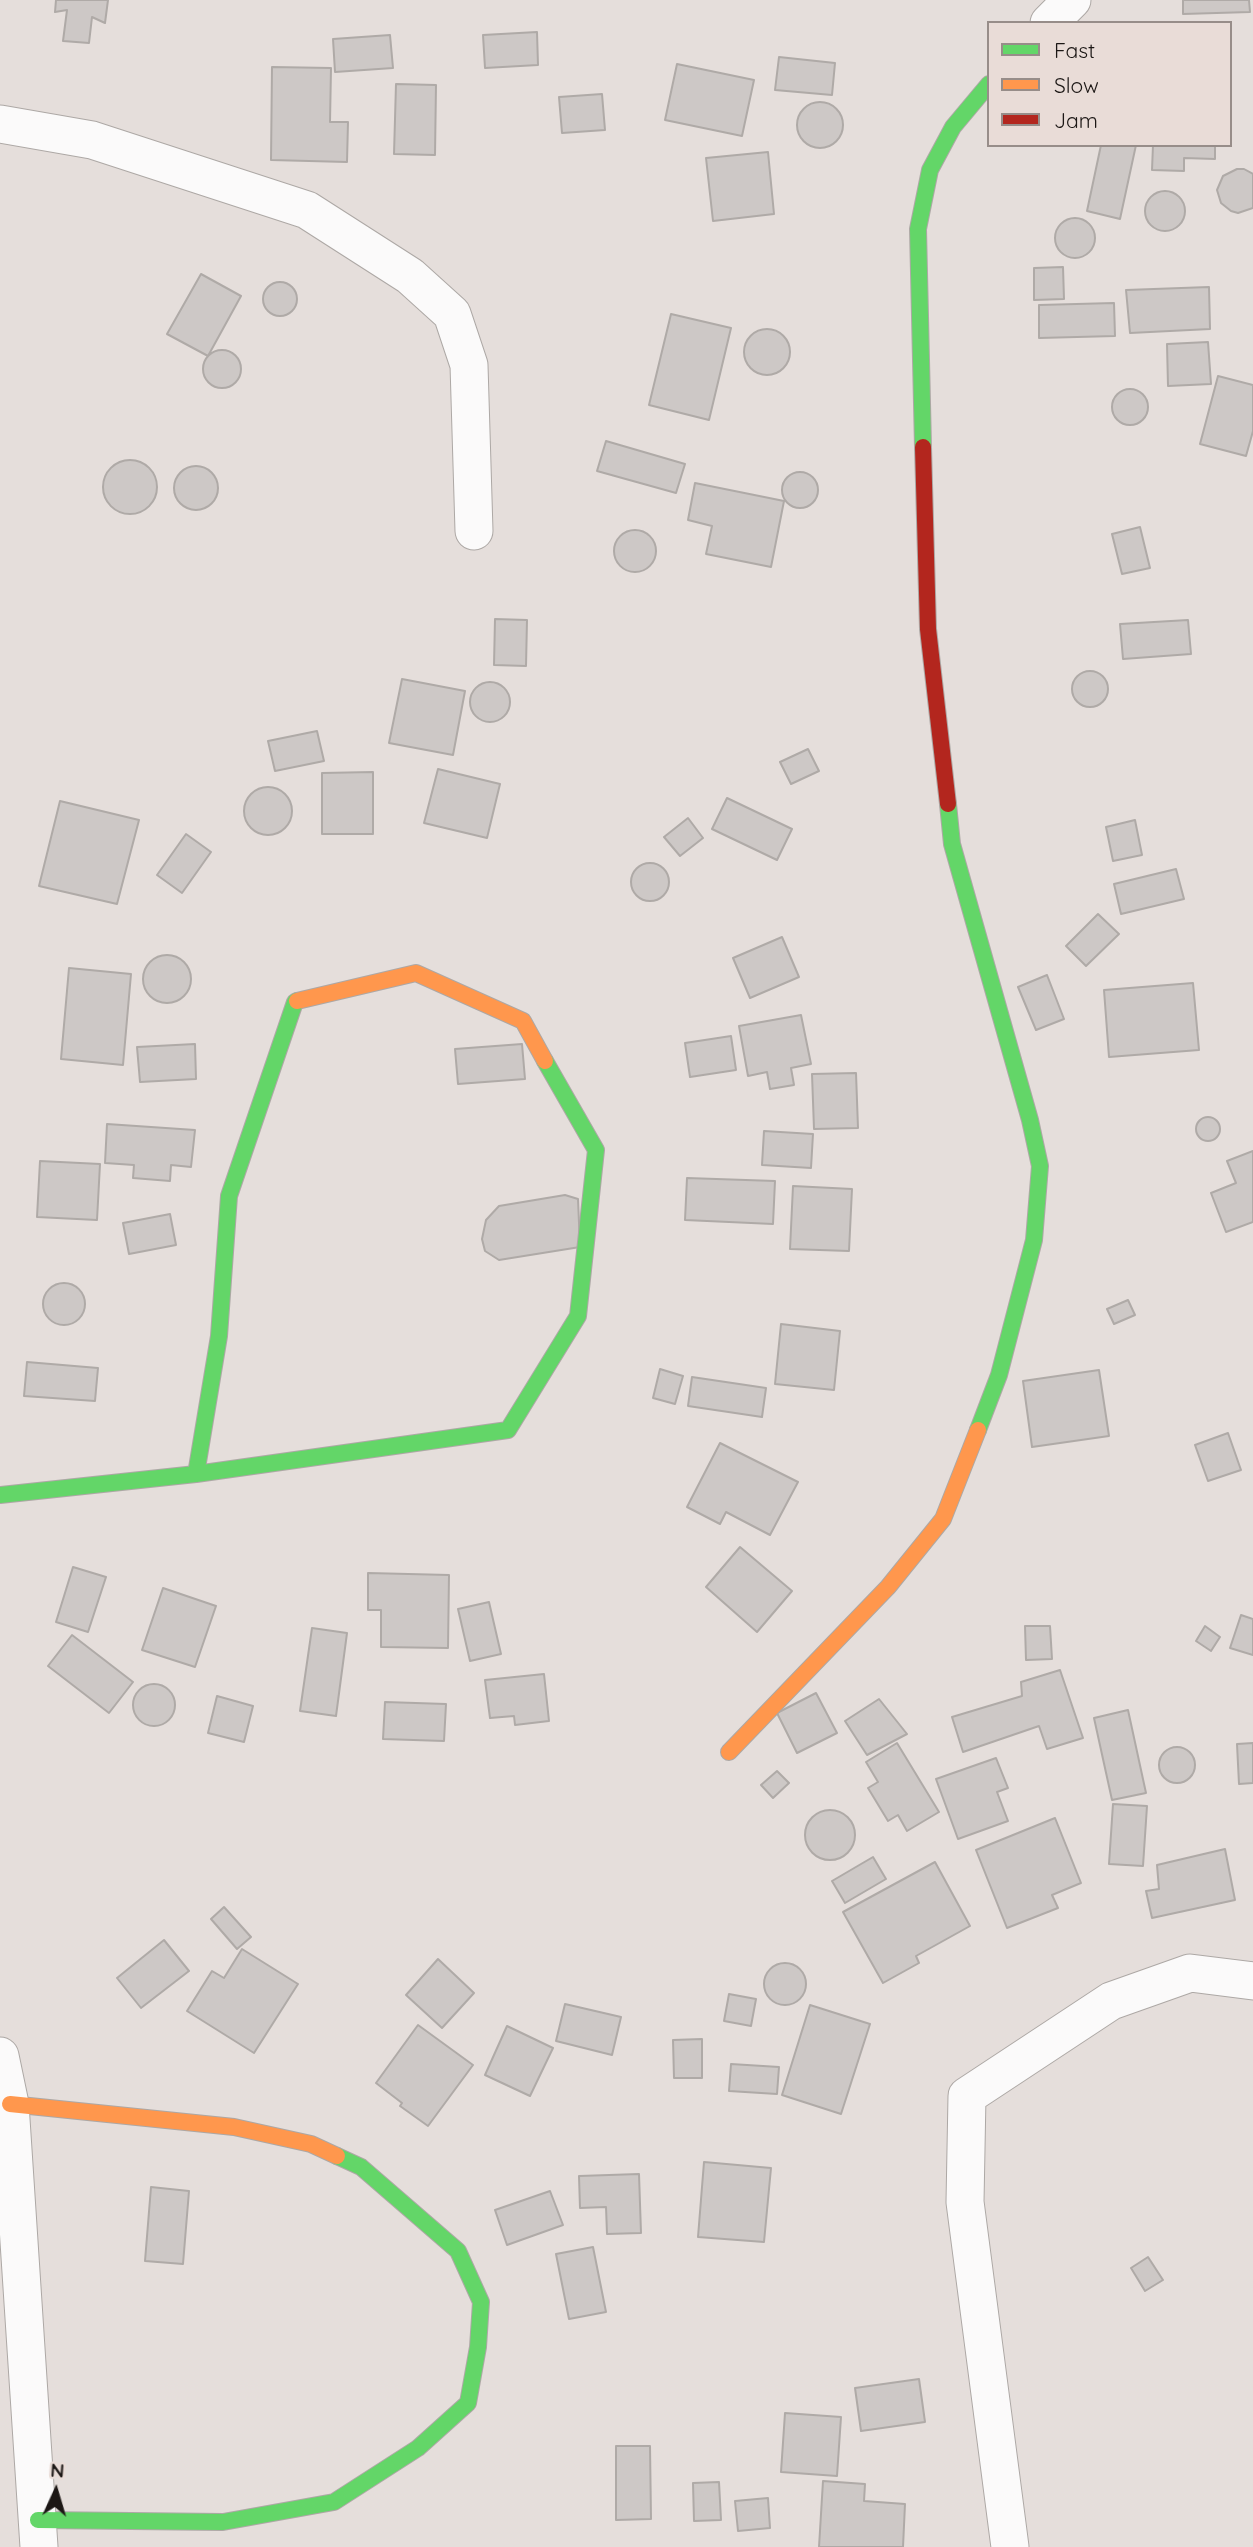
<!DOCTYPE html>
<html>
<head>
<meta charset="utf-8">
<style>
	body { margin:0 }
	#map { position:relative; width:1253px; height:2547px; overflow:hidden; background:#e5dedb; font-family:Quicksand,sans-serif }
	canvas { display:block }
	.legend { position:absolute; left:987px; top:21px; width:245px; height:126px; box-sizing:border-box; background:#e9dcd7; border:2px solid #978d89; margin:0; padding:9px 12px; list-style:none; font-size:21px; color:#1c1715 }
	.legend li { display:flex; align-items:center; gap:14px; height:35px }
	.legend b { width:35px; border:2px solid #978d89 }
	.north { position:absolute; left:21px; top:2456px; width:70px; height:70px; -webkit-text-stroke:5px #e9dcd7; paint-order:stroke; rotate:4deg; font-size:19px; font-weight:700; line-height:28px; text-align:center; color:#1c1715 }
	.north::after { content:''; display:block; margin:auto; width:24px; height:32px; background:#1c1715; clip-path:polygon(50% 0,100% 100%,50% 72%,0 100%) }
</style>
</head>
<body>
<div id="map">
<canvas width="1253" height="2547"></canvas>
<ul class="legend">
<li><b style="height:9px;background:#63d668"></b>Fast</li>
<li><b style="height:9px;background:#ff974d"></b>Slow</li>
<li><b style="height:9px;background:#b3261e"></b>Jam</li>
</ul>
<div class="north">N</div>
</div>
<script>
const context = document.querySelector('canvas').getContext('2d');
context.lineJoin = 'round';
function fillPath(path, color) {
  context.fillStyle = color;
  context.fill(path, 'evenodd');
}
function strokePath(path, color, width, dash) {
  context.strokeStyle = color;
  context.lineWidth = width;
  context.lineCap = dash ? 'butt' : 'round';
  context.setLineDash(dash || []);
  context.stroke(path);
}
const building = new Path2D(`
	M56 0H108L105 23 92 17 89 43 63 41 67 10 55 12Z
	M1183 0H1249L1250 12 1183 14Z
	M537 32 538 65 485 68 483 35Z
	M390 35 393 68 335 72 333 39Z
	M779 57 835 63 832 95 775 90Z
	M677 64 754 80 742 136 665 120Z
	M272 67 331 68 330 122H348L347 162 271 160Z
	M396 84 436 85 435 155 394 154Z
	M602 94 605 130 562 133 559 97Z
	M797 125a23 23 0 1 1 46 0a23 23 0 1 1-46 0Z
	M1101 145H1136L1120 219 1087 211Z
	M1153 145H1215V159L1184 158V171L1152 170Z
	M768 152 774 214 713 221 706 158Z
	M1237 169H1244L1253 174V208L1238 213 1231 211 1221 203 1217 190 1223 176Z
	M1145 211a20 20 0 1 1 40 0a20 20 0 1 1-40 0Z
	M1055 238a20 20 0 1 1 40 0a20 20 0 1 1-40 0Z
	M1063 267 1064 299 1034 300V268Z
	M201 274 241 296 208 356 167 334Z
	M263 299a17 17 0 1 1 34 0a17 17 0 1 1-34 0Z
	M1209 287 1210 329 1130 333 1126 290Z
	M1114 303 1115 336 1039 338V305Z
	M671 314 731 328 709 420 649 405Z
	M744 352a23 23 0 1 1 46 0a23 23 0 1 1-46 0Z
	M1208 342 1211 384 1168 386 1167 344Z
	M203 369a19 19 0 1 1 38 0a19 19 0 1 1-38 0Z
	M1218 376 1253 385V431L1246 456 1200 444Z
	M1112 407a18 18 0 1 1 36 0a18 18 0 1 1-36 0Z
	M606 441 685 464 676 493 597 471Z
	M103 487a27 27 0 1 1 54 0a27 27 0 1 1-54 0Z
	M174 488a22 22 0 1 1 44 0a22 22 0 1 1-44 0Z
	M782 490a18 18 0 1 1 36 0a18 18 0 1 1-36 0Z
	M695 483 784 501 771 567 706 554 712 526 688 520Z
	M1140 527 1150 568 1122 574 1112 534Z
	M614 551a21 21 0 1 1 42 0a21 21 0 1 1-42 0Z
	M495 619 527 620 526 666 494 665Z
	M1188 620 1191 654 1123 659 1120 624Z
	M1072 689a18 18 0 1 1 36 0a18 18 0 1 1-36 0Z
	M402 679 465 691 453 755 389 743Z
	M470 702a20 20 0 1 1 40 0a20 20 0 1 1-40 0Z
	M317 731 324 761 275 771 268 741Z
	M808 749 819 771 791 784 780 762Z
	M438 769 500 784 487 838 424 823Z
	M373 772V834H322V773Z
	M244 811a24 24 0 1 1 48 0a24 24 0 1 1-48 0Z
	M727 798 792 829 777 860 712 829Z
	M60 801 139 820 117 904 39 886Z
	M688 818 703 838 680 856 664 837Z
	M1135 820 1142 855 1113 861 1106 827Z
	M186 834 211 852 182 893 157 875Z
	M631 882a19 19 0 1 1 38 0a19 19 0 1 1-38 0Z
	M1176 869 1184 899 1121 914 1114 884Z
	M1098 914 1119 934 1086 966 1066 946Z
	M782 937 799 977 750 998 733 958Z
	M143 979a24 24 0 1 1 48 0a24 24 0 1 1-48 0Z
	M69 968 131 974 123 1065 61 1059Z
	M1047 975 1064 1019 1036 1030 1018 987Z
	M1193 983 1199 1050 1109 1057 1104 990Z
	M801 1015 811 1064 791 1068 794 1085 770 1089 767 1072 748 1076 739 1026Z
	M731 1036 736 1070 690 1077 685 1043Z
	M195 1044 196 1079 140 1082 137 1047Z
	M522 1044 525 1079 458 1084 455 1049Z
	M856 1073 858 1128 814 1129 812 1074Z
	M1196 1129a12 12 0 1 1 24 0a12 12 0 1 1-24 0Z
	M107 1124 195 1130 191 1167 171 1165 170 1181 133 1178 134 1165 105 1163Z
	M764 1131 813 1134 811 1168 762 1165Z
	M1253 1151V1222L1226 1232 1211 1193 1236 1183 1227 1161Z
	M40 1161 100 1164 97 1220 37 1217Z
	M687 1178 775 1181 773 1224 685 1220Z
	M793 1186 852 1189 849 1251 790 1249Z
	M565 1195 578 1199 580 1247 499 1260 485 1251 482 1239 486 1220 499 1206Z
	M170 1214 176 1245 129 1254 123 1223Z
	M43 1304a21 21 0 1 1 42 0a21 21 0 1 1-42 0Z
	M1128 1300 1135 1315 1114 1324 1107 1309Z
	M781 1324 840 1331 834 1390 775 1384Z
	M27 1362 98 1368 95 1401 24 1396Z
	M660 1369 683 1376 675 1404 653 1398Z
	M1099 1370 1109 1436 1032 1447 1023 1381Z
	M692 1377 766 1388 762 1417 688 1406Z
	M1228 1433 1241 1470 1208 1481 1195 1445Z
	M720 1443 798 1482 770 1535 726 1512 720 1524 687 1507Z
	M740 1547 792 1591 757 1632 706 1587Z
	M73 1567 106 1577 88 1632 56 1622Z
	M368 1573 449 1575 448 1648 381 1647V1610H368Z
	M163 1588 216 1606 195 1667 142 1650Z
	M489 1602 501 1654 470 1661 458 1609Z
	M1241 1615 1253 1619V1655L1230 1648Z
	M1025 1626H1050L1052 1659 1026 1660Z
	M1205 1626 1220 1637 1211 1651 1196 1641Z
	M312 1628 347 1633 336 1716 300 1711Z
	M72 1635 133 1682 109 1713 48 1666Z
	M1060 1670 1083 1738 1047 1749 1039 1726 963 1752 952 1717 1022 1696 1021 1682Z
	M544 1674 549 1721 515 1725 514 1716 490 1718 485 1680Z
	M133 1705a21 21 0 1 1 42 0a21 21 0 1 1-42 0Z
	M816 1693 837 1733 797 1753 777 1713Z
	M217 1696 253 1706 244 1742 208 1733Z
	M879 1699 907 1734 867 1755 845 1721Z
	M385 1702 446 1704 444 1741 383 1739Z
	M1128 1710 1146 1793 1112 1800 1094 1718Z
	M897 1743 939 1812 907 1831 898 1815 888 1821 868 1788 878 1782 866 1762Z
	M1253 1743V1783L1239 1784 1237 1744Z
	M1159 1765a18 18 0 1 1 36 0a18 18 0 1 1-36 0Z
	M996 1758 1008 1788 997 1792 1008 1821 958 1839 936 1779Z
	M777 1771 789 1783 773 1798 761 1785Z
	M1113 1804 1147 1806 1143 1866 1109 1864Z
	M805 1835a25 25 0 1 1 50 0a25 25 0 1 1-50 0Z
	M1055 1818 1081 1883 1052 1895 1058 1908 1007 1928 976 1850Z
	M1225 1849 1235 1900 1152 1918 1146 1891 1159 1889 1157 1865Z
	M873 1857 886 1879 845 1903 832 1881Z
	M935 1862 970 1926 916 1956 919 1963 883 1983 843 1912Z
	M224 1907 251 1937 237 1949 211 1919Z
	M164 1940 189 1971 141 2008 117 1978Z
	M242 1949 298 1984 254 2053 187 2011 212 1971 224 1978Z
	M438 1959 474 1993 442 2028 406 1995Z
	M764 1984a21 21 0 1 1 42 0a21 21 0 1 1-42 0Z
	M729 1994 756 1999 751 2026 724 2021Z
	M565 2004 621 2017 612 2055 556 2041Z
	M810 2005 870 2024 841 2114 782 2095Z
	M418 2025 473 2065 428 2126 400 2106 402 2103 376 2083Z
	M507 2026 553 2048 530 2096 485 2075Z
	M702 2039V2078H674L673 2040Z
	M731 2064 779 2067 777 2094 729 2091Z
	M704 2162 771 2168 764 2242 698 2237Z
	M639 2174 641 2233 607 2234 606 2207 580 2208 579 2176Z
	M151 2187 189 2191 183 2264 145 2261Z
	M550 2191 563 2225 507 2245 495 2210Z
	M593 2247 606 2312 569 2319 556 2254Z
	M1148 2257 1163 2280 1145 2291 1131 2268Z
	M919 2379 925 2422 861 2431 855 2388Z
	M785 2413 841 2417 837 2476 781 2472Z
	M616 2446H650L651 2519 616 2520Z
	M823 2481 865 2484 864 2501 905 2504 903 2547H819Z
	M719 2482 721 2520 694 2521 693 2483Z
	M768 2498 770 2528 738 2531 735 2501Z`);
fillPath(building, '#cdc8c6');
strokePath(building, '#afaaa7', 2);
const street = new Path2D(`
	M1049 23 1072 0
	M0 124 92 140 307 210 410 276 452 314 469 365 474 531
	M0 2056 10 2104 39 2547
	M1010 2547 965 2202 967 2096 1111 2001 1190 1973 1253 1981`);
const fast = new Path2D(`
	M923 447 918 229 930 170 953 127 989 84
	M948 804 952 844 1030 1120 1040 1166 1034 1240 999 1375 978 1430
	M196 1474 219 1336 229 1196 295 1002 297 1001
	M0 1495 196 1474 508 1430 578 1316 596 1150 545 1061
	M38 2520 223 2522 334 2502 418 2448 468 2403 478 2347 481 2302 458 2251 361 2167 337 2156`);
const slow = new Path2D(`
	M297 1001 416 973 523 1021 545 1061
	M729 1752 888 1587 943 1519 978 1430
	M10 2104 234 2127 311 2144 337 2156`);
const jam = new Path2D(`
	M923 447 928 629 948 804`);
strokePath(street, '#ada8a5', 39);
strokePath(fast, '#ada8a5', 18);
strokePath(slow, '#ada8a5', 18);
strokePath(jam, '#ada8a5', 18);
strokePath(street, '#fbfafa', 37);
strokePath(fast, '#63d668', 16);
strokePath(slow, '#ff974d', 16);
strokePath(jam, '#b3261e', 16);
</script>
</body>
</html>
